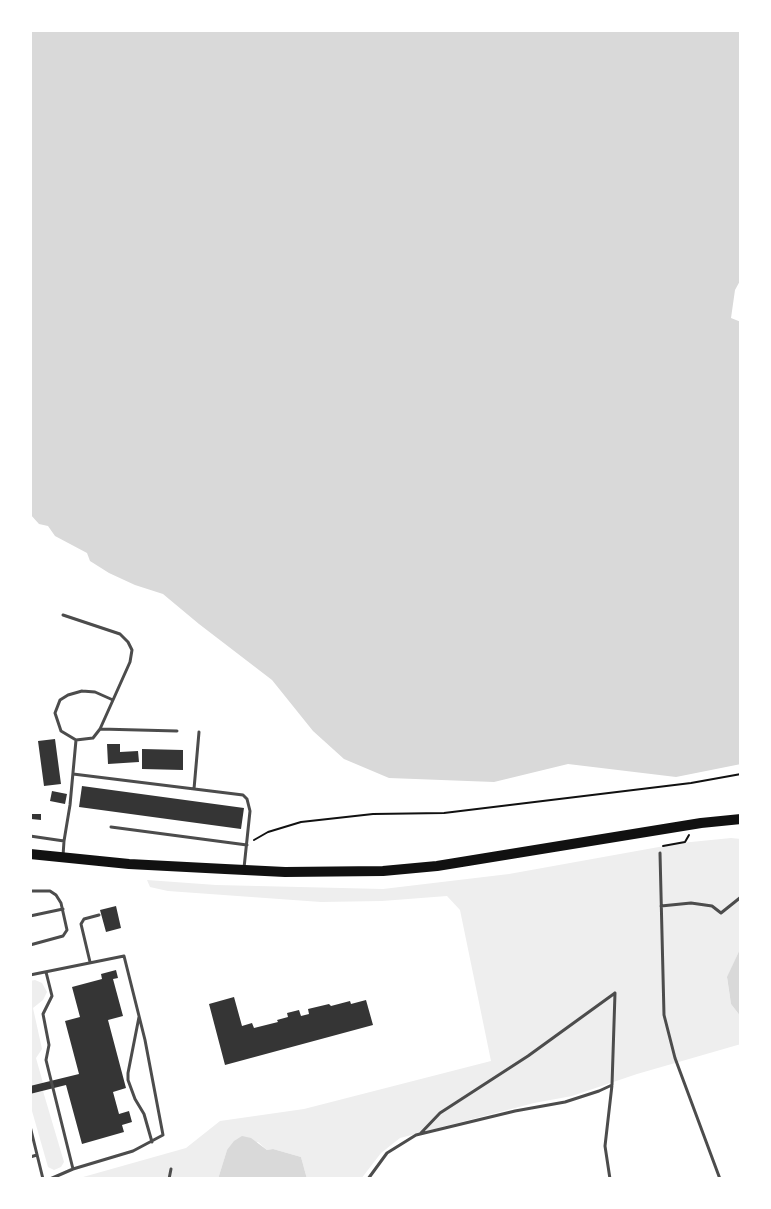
<!DOCTYPE html>
<html>
<head>
<meta charset="utf-8">
<style>
  body { margin:0 }
  #map { position:relative; width:771px; height:1209px; overflow:hidden; background:#fff; font-family:Manrope,sans-serif }
  canvas { display:block }
  .frame { position:absolute; inset:0; border:32px solid #fff; pointer-events:none }
</style>
</head>
<body>
<div id="map">
<canvas width="771" height="1209"></canvas>
<div class="frame"></div>
</div>
<script>
const g = document.querySelector('canvas').getContext('2d');
g.lineJoin = 'round';
function paint(path, color) {
  g.fillStyle = color;
  g.fill(path, 'evenodd');
}
function poly(rows) {
  const path = new Path2D();
  for (const r of rows) {
    path.moveTo(r[0], r[1]);
    for (let i = 2; i < r.length; i += 2) path.lineTo(r[i], r[i + 1]);
  }
  return path;
}
function stroke(path, color, width, dash) {
  g.strokeStyle = color;
  g.lineWidth = width;
  g.lineCap = dash ? 'butt' : 'round';
  g.setLineDash(dash || []);
  g.stroke(path);
}
paint(poly([
  [731,838,741,839,741,947,727,978,731,1004,741,1017,741,1044,637,1074,572,1096,534,1103,400,1138,381,1153,361,1179,307,1179,301,1157,273,1149,267,1150,258,1142,227,1150,218,1179,76,1179,186,1148,220,1121,304,1109,491,1061,460,910,447,896,382,901,321,902,168,891,150,887,147,880,216,885,383,889,509,874,681,843],
  [35,980,42,983,47,992,43,1000,33,1008,42,1049,36,1058,43,1083,30,1086,30,981],
  [43,1091,64,1162,61,1167,54,1170,48,1167,30,1104,30,1094]
]), '#eee');
paint(poly([
  [30,30,741,30,741,279,735,290,731,318,741,322,741,764,676,777,568,764,494,782,389,778,344,759,313,731,272,680,199,624,163,594,135,585,109,573,90,561,87,553,55,536,48,526,39,524,30,514],
  [741,947,741,1017,731,1004,727,977],
  [242,1136,251,1138,267,1150,273,1149,301,1157,307,1179,218,1179,227,1150,234,1141]
]), '#d9d9d9');
paint(poly([
  [55,739,61,784,44,786,38,741],
  [107,744,120,744,120,752,138,751,139,762,108,764],
  [142,749,183,750,183,770,142,769],
  [82,786,244,808,241,829,79,807],
  [52,791,67,794,65,804,50,801],
  [31,814,41,814,41,820,31,819],
  [116,906,121,928,106,932,100,910],
  [116,970,118,978,113,979,123,1016,108,1020,126,1088,113,1092,119,1114,129,1111,132,1122,122,1125,124,1132,82,1144,66,1085,30,1094,30,1086,79,1074,65,1021,80,1017,72,987,102,979,101,974],
  [234,997,242,1026,252,1023,254,1028,278,1022,277,1020,288,1017,287,1013,299,1010,301,1016,309,1014,308,1009,329,1004,331,1006,350,1001,351,1004,366,1000,373,1025,225,1065,209,1004]
]), '#353535');
stroke(poly([
  [254,840,268,832,301,822,373,814,444,813,691,783,741,774],
  [663,846,685,842,689,835]
]), '#111', 2);
stroke(poly([
  [63,615,120,634,128,642,132,650,130,662,113,700],
  [82,691,95,692,113,700,100,729,93,738,76,740,61,731,55,713,60,700,68,695,82,691],
  [100,729,177,731],
  [73,774,243,795,247,799,250,811,244,868],
  [194,789,199,732],
  [111,827,247,845],
  [30,836,64,841,63,856],
  [64,841,70,805,76,740],
  [660,853,664,1015,675,1058,720,1179],
  [30,891,50,891,56,895,61,903,67,930,63,936,30,945],
  [661,906,691,903,712,906,721,913,741,897],
  [30,916,63,909],
  [90,962,81,924,84,919,99,915],
  [46,972,52,996,43,1014,49,1045,46,1060,73,1169],
  [30,975,124,956,145,1040,163,1135,133,1151,73,1169,50,1179],
  [139,1017,128,1073,128,1080,135,1099,144,1114,152,1142],
  [30,1126,43,1179],
  [420,1134,440,1113,528,1056,615,993],
  [30,1157,37,1155],
  [169,1179,171,1169],
  [368,1179,387,1153,416,1135,515,1111,565,1102,599,1091,612,1085],
  [610,1179,605,1146,612,1085,615,993]
]), '#4c4c4c', 3);
stroke(poly([
  [30,854,129,864,225,869,285,872,383,871,437,866,701,823,741,819]
]), '#111', 10);
</script>
</body>
</html>
